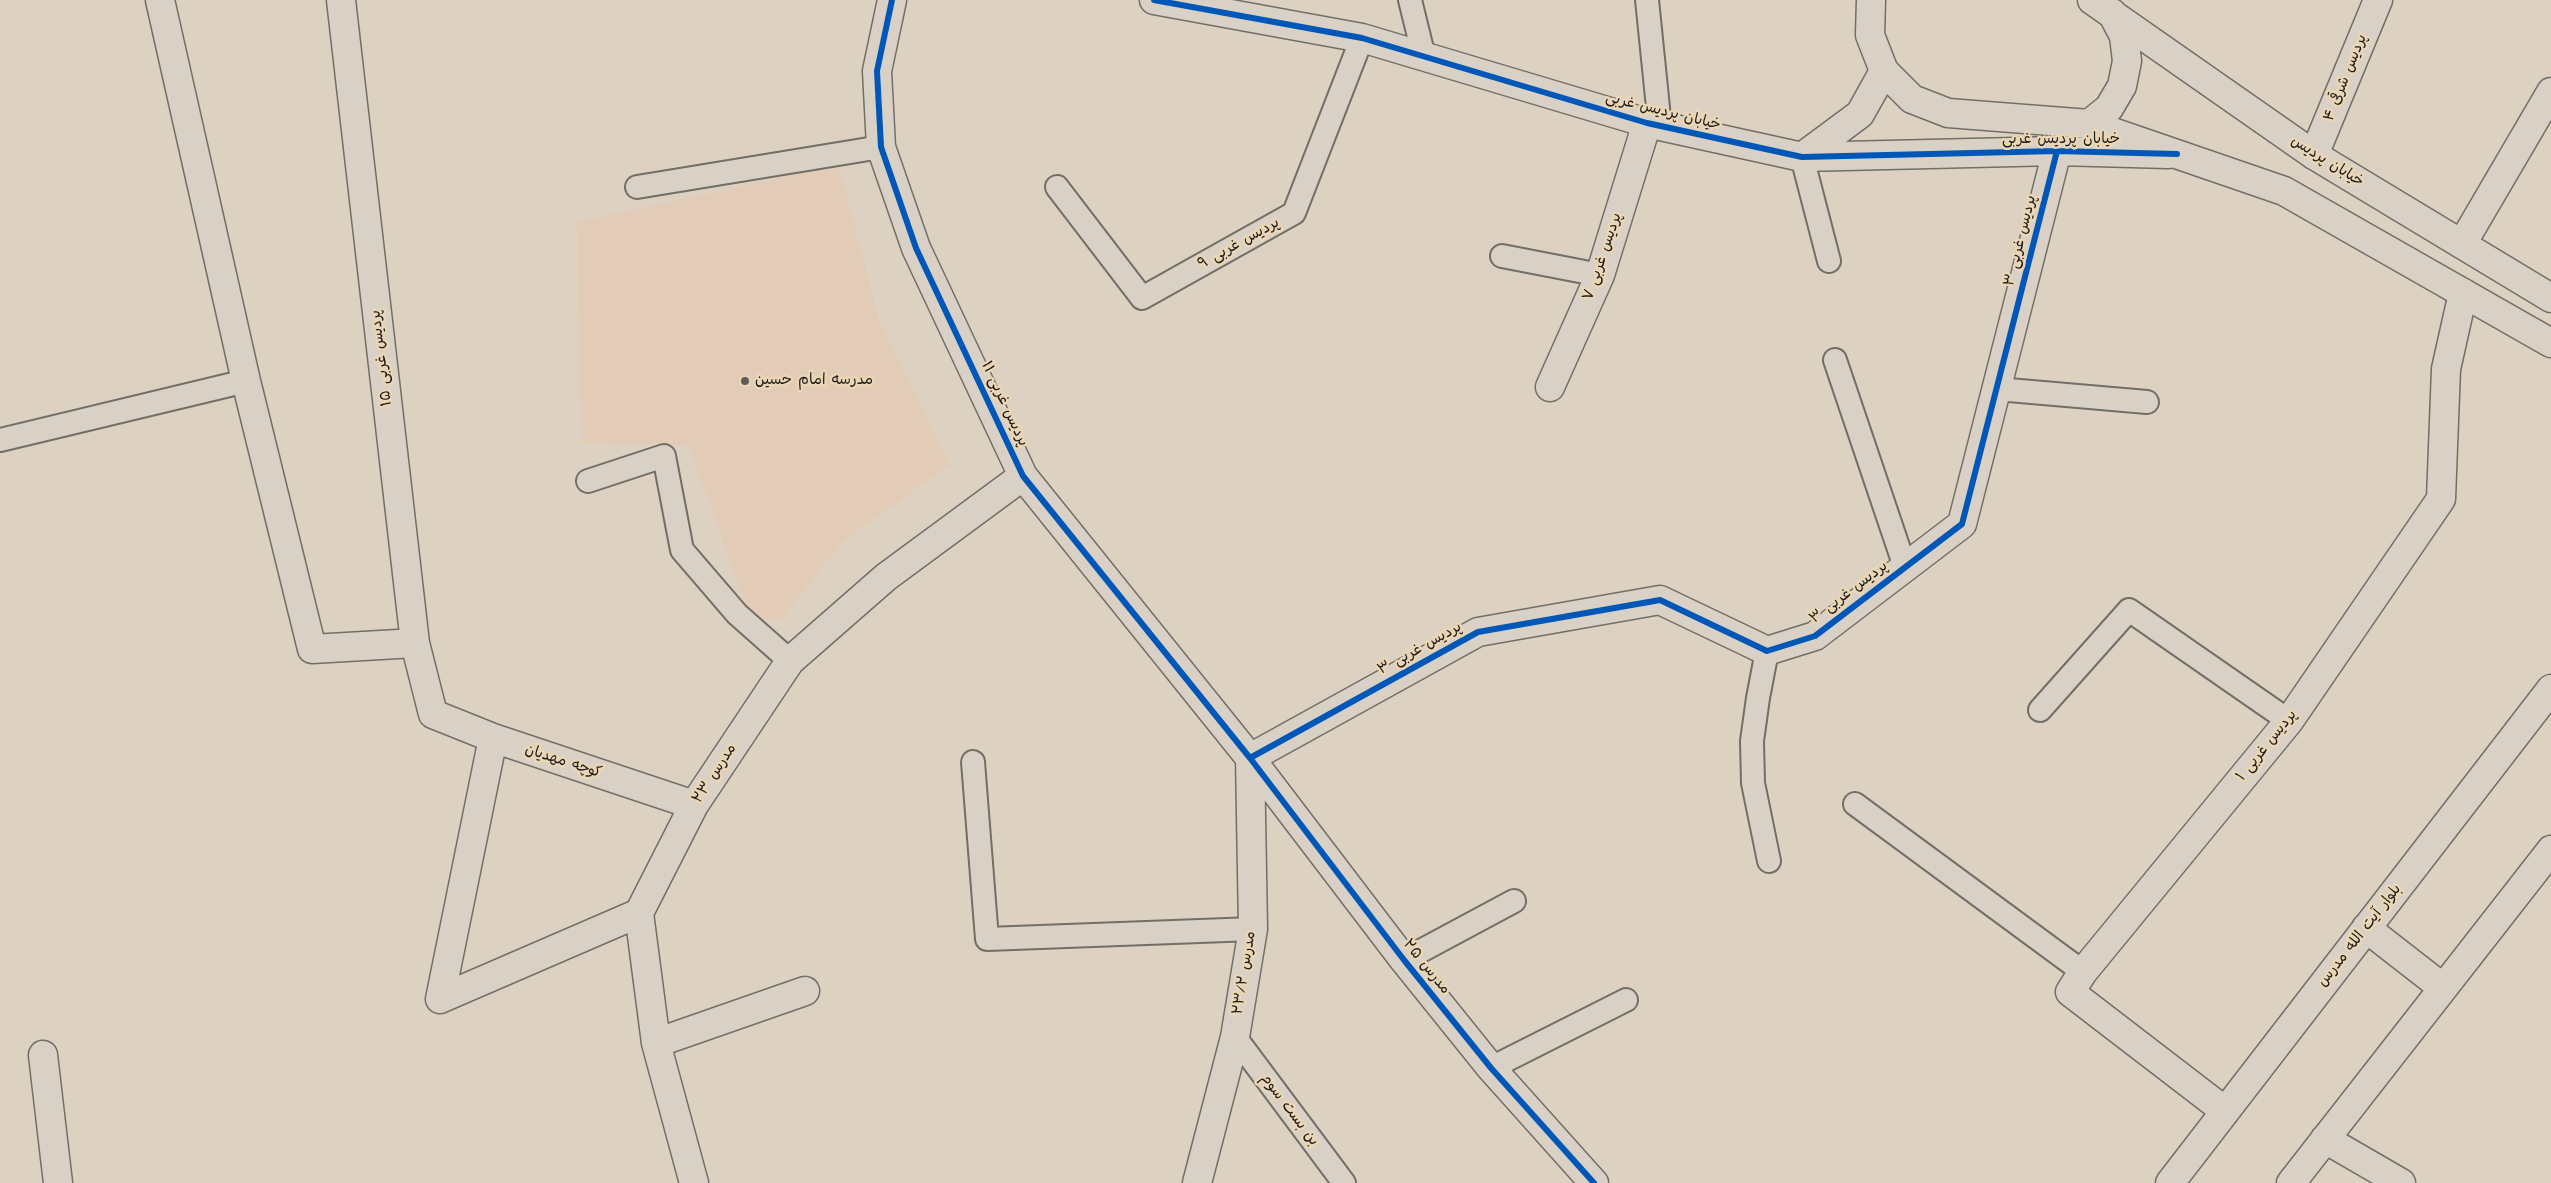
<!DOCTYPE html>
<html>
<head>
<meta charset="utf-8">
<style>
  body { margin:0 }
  canvas { display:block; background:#ddd2c1 }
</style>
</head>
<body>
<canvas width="2551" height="1183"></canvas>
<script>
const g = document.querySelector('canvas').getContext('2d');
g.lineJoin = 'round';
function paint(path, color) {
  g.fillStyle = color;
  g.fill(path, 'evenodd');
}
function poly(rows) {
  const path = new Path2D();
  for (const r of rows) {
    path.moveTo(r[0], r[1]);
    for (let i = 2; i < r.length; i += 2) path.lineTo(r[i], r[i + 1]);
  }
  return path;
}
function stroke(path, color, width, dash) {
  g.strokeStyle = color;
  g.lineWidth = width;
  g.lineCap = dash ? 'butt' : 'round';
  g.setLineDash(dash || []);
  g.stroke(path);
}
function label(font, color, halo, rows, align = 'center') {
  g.font = font + ' "Architects Daughter","Playpen Sans Arabic",sans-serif';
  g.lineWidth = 5;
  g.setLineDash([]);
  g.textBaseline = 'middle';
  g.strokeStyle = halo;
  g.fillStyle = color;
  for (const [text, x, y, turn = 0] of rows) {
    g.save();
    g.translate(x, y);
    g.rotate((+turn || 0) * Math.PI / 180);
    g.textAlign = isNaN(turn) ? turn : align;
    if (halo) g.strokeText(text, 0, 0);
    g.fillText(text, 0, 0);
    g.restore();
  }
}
paint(poly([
  [839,165,879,320,950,465,842,542,782,619,750,619,689,446,581,443,577,222]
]), '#e3ccb7');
const lane = poly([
  [1410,0,1424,57],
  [1647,0,1660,127],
  [1802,157,1829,261],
  [637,187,881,147],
  [1057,187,1142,298,1294,213,1362,38],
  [1502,256,1600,275],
  [1835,360,1905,567],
  [1997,389,2147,402],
  [0,440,246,381],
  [588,481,664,456,682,550,737,614,790,661],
  [1767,651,1758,698,1752,741,1753,783,1769,861],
  [2040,710,2129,610,2289,721],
  [973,762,987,939,1253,929],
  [1855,804,2083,972],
  [1404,960,1514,901],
  [1235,1037,1344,1183],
  [1491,1068,1626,1000]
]);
const street = poly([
  [160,0,246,381,312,649,415,643],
  [341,0,415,643,433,714,493,738,694,805],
  [892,0,877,71,881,147,916,248,1023,476,1250,758,1404,960,1491,1068,1594,1183],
  [1154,0,1362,38,1647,123,1802,157,2057,151,2168,154],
  [2314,155,2378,0],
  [1802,157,1860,114,1884,71],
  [2462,244,2551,92],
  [1550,387,1600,275,1647,123],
  [1250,758,1478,632,1660,600,1767,651,1815,636,1962,524,2057,151],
  [440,999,493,738],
  [440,999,639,913],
  [656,1043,805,991],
  [43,1055,58,1183],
  [2225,1111,2070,992,2083,972,2289,721,2441,499,2446,369,2463,293],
  [2325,1139,2401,1183],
  [694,1183,656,1043,639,913,694,805,790,661,886,577,1023,476],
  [1197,1183,1235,1037,1253,929,1250,758]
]);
const secondary = poly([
  [1871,0,1870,35,1884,71,1912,99,1948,113,2089,124,2109,108,2122,86,2127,61,2124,36,2112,13],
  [2092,0,2314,155,2551,298],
  [2089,124,2284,191,2551,343],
  [2366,928,2443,988],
  [2170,1183,2551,689],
  [2291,1183,2551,850]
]);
stroke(lane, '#736e66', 26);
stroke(street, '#736e66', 31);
stroke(secondary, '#736e66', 31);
stroke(lane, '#d9d1c5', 22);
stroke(street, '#d9d1c5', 28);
stroke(secondary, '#d9d1c5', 28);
stroke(poly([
  [892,0,877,71,881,147,916,248,1023,476,1250,758,1404,960,1491,1068,1594,1183],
  [1154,0,1362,38,1647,123,1802,157,2057,151,2177,154],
  [1250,758,1478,632,1660,600,1767,651,1815,636,1962,524,2057,151]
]), '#0057b8', 6);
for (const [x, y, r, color] of [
  [745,381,5,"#605c56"]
]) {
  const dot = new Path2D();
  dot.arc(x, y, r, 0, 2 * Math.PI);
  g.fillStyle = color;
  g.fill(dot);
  stroke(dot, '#ead5b4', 2);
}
label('15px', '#1c1c1c', '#ead5b4', [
  ["پردیس شرقی ۴",2346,78,-68],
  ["خیابان پردیس غربی",1663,112,14],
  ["خیابان پردیس غربی",2061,140],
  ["خیابان پردیس",2327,162,32],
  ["پردیس غربی ۳",2021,241,-76],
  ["پردیس غربی ۹",1239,244,-29],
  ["پردیس غربی ۷",1603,257,-71],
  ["پردیس غربی ۱۵",382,358,-97],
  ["پردیس غربی ۱۱",1004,404,65],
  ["پردیس غربی ۳",1849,593,-37],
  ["پردیس غربی ۳",1420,649,-29],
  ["پردیس غربی ۱",2267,746,-51],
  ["کوچه مهدیان",563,762,18],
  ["مدرس ۲۳",715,774,-57],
  ["بلوار آیت الله مدرس",2360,936,-52],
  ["مدرس ۲۵",1426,967,51],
  ["مدرس ۲۳/۲",1245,973,-81],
  ["بن بست سوم",1289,1110,53]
]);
label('15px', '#1c1c1c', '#ead5b4', [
  ["مدرسه امام حسین",755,381]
], 'left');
</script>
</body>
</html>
